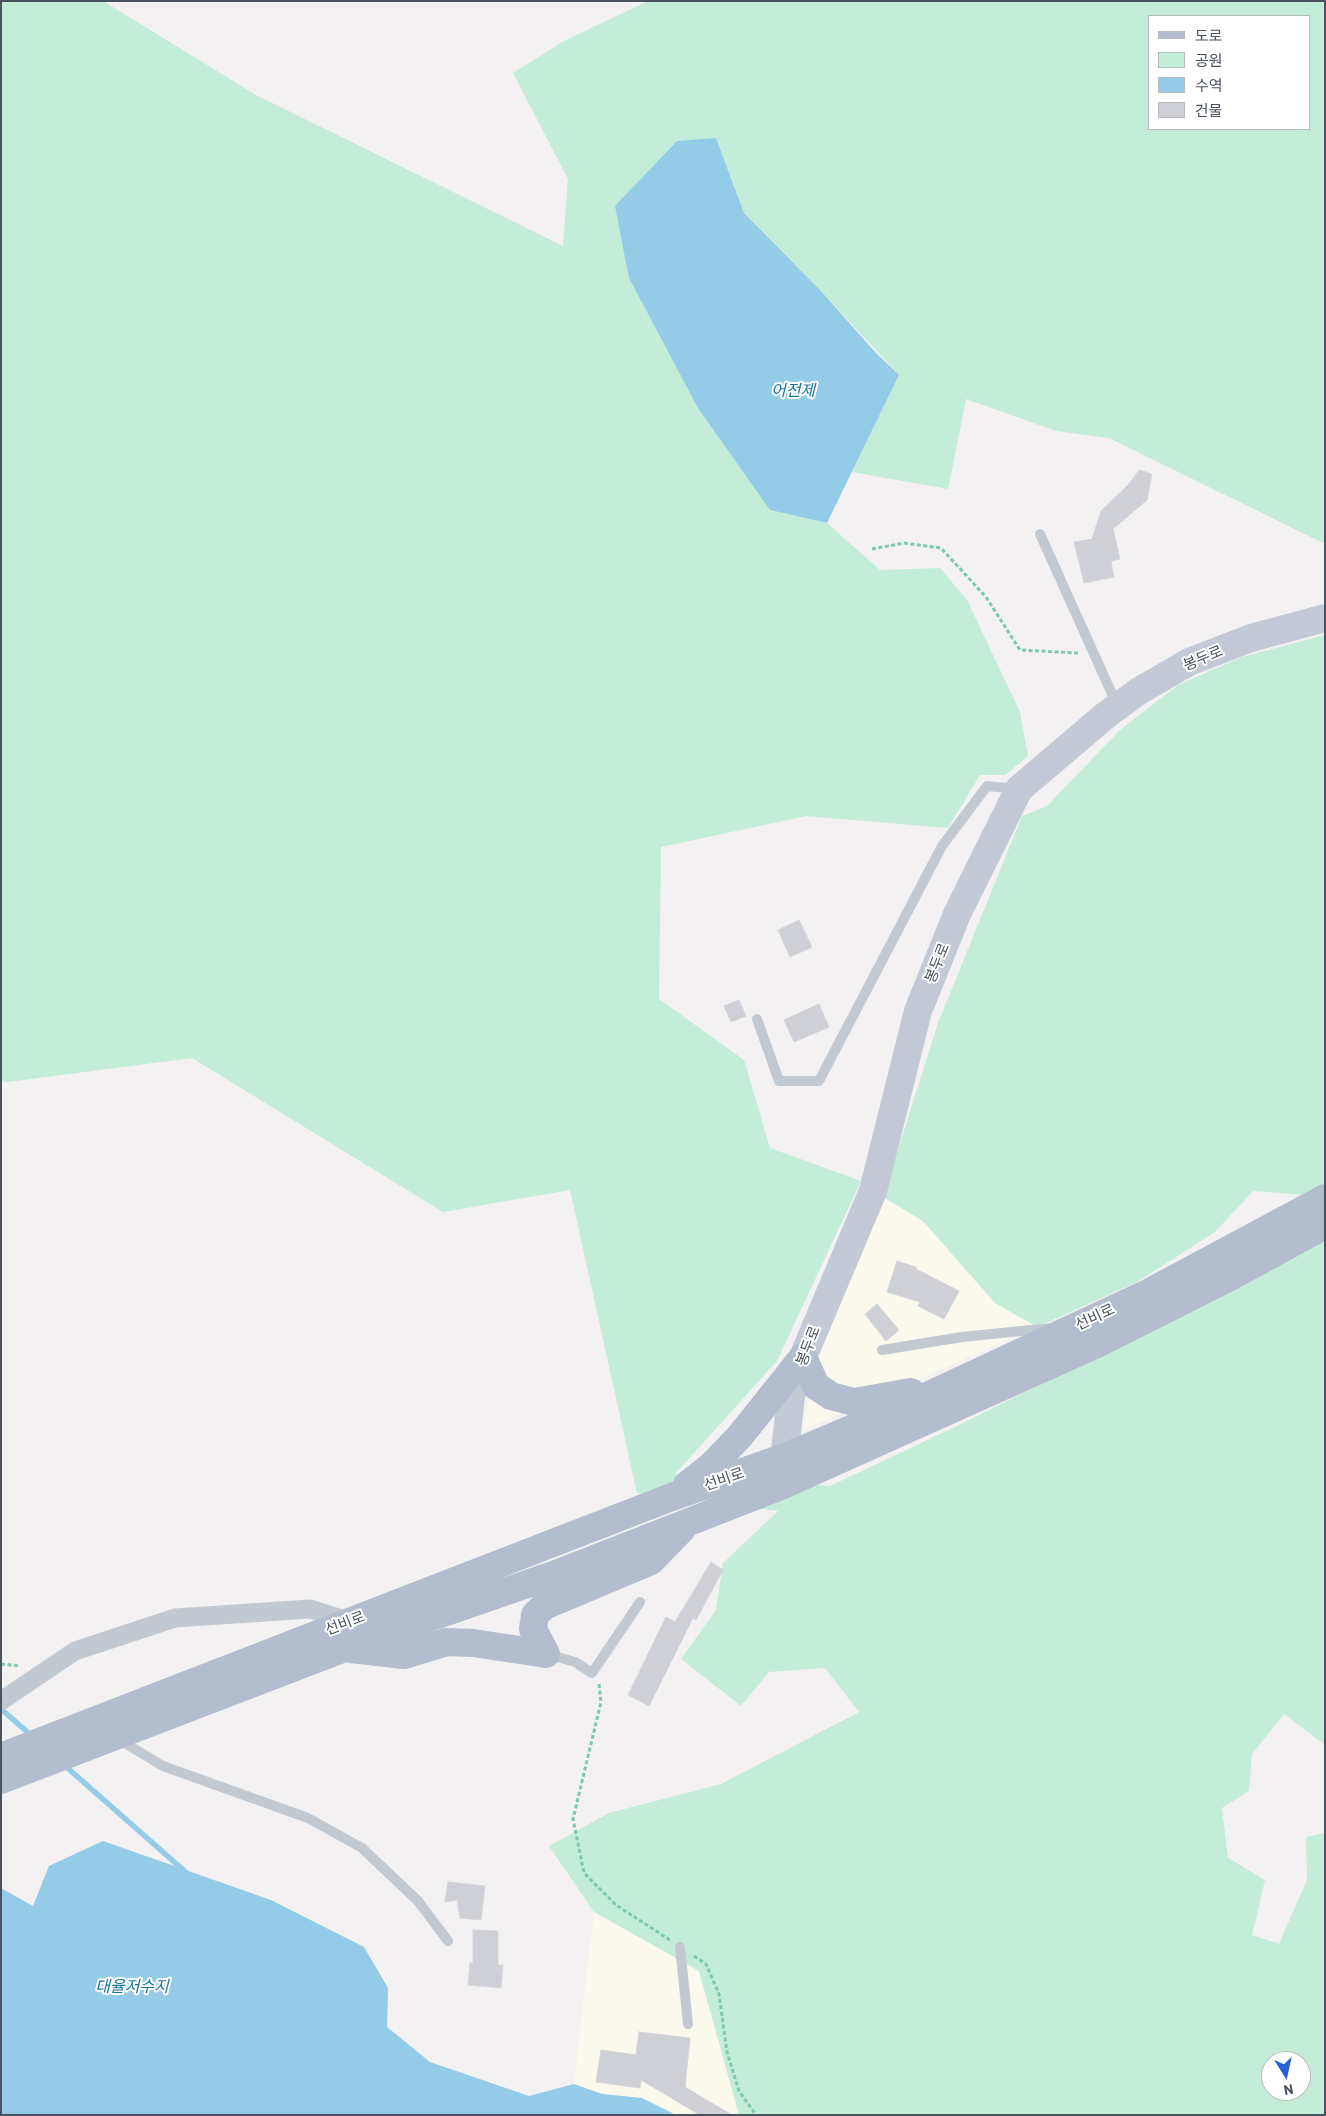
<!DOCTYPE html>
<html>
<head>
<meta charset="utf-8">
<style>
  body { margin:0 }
  #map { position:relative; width:1326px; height:2116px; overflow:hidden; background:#f3f1f1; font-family:Barlow,"Noto Sans KR",sans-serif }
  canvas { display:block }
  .frame { position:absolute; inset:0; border:2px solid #4a525d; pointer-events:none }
  .legend { position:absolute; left:1148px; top:15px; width:162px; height:115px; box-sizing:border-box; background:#fff; border:1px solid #b7babe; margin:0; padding:6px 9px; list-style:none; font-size:15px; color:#4a525d }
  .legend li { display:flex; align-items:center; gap:10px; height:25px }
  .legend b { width:25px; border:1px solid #b7babe }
  .north { position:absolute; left:1261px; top:2051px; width:50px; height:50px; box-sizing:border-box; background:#fff; border:1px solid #b7babe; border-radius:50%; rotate:170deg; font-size:14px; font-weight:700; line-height:20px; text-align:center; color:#4a525d }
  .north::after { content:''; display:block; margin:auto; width:18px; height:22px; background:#275fd7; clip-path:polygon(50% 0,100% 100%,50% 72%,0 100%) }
</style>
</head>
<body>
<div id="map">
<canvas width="1326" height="2116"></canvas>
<div class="frame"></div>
<ul class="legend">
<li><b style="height:6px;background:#b3bdcd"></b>도로</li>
<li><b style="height:14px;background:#c3edd8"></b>공원</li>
<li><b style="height:14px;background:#94cbe6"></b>수역</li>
<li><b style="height:14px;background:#ced0d5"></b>건물</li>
</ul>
<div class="north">N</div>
</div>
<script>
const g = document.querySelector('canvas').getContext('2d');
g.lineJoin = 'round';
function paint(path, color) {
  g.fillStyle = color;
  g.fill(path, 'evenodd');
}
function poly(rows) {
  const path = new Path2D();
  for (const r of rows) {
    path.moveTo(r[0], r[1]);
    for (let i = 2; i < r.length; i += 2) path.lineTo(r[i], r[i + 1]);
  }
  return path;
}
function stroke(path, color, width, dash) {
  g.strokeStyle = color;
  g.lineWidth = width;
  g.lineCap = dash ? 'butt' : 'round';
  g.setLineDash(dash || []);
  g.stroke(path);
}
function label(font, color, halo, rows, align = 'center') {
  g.font = font + ' Barlow,"Noto Sans KR",sans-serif';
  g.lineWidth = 4;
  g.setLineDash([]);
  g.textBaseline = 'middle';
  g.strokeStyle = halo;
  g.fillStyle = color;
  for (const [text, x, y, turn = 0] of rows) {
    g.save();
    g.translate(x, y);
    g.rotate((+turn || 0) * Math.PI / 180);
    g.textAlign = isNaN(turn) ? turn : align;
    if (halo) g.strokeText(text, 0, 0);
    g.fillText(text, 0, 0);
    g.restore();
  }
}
paint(poly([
  [883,1197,923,1221,995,1303,1037,1327,803,1430,820,1341],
  [594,1912,699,1971,739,2115,676,2115,642,2098,602,2094,574,2084]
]), '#fbf9ed');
paint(poly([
  [1,1,103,1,256,95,563,246,568,179,513,73,564,41,648,1,1325,1,1325,544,1109,438,1056,431,966,399,948,489,852,472,899,375,821,291,744,213,716,138,770,510,827,523,880,570,940,568,967,600,1020,712,1028,756,1005,775,980,775,948,828,806,816,661,847,659,999,744,1060,770,1148,861,1181,777,1361,675,1474,830,1486,957,1426,1195,1307,1325,1236,1325,1745,1284,1714,1252,1754,1249,1791,1222,1808,1228,1858,1265,1880,1252,1935,1279,1944,1307,1880,1306,1837,1325,1833,1325,2115,739,2115,699,1971,594,1912,549,1846,609,1813,721,1784,859,1712,825,1668,769,1672,741,1706,681,1659,716,1610,723,1563,778,1511,637,1493,570,1190,443,1212,192,1058,8,1082,1,1081],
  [1150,16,1310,16,1310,129,1150,129],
  [1271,2061,1301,2061,1301,2091,1271,2091],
  [1325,635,1325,1185,1308,1195,1253,1191,1215,1232,1137,1282,1037,1327,995,1303,923,1221,883,1197,938,1023,1022,816,1047,806,1120,730,1178,685,1242,657]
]), '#c3edd8');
paint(poly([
  [716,138,744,213,821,291,876,353,899,375,827,523,770,510,698,408,629,278,615,206,677,141],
  [103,1841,271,1900,364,1947,388,1988,387,2027,430,2062,529,2096,574,2084,602,2094,642,2098,676,2115,1,2115,1,1888,33,1906,49,1866]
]), '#94cbe6');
stroke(poly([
  [1,1709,32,1736],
  [63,1764,189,1875]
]), '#94cbe6', 5.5);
const building = poly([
  [1139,470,1152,474,1147,500,1113,529,1120,559,1111,561,1114,577,1084,583,1074,542,1092,539,1101,511,1129,484,1139,470],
  [799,920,812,947,790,957,778,930,799,920],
  [739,1000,746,1016,731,1022,724,1006,739,1000],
  [819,1004,829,1027,794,1042,784,1020,819,1004],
  [897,1261,916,1267,916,1269,959,1291,944,1319,918,1306,920,1302,887,1292,897,1261],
  [877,1304,899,1330,886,1341,865,1314,877,1304],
  [711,1562,723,1570,696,1620,693,1618,649,1706,628,1695,666,1617,675,1622,711,1562],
  [448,1882,485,1886,481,1920,460,1918,457,1900,445,1902,448,1882],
  [473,1930,498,1931,498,1965,503,1965,501,1988,468,1985,470,1963,473,1963,473,1930],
  [639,2032,690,2038,685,2087,732,2115,700,2115,641,2080,640,2088,596,2082,601,2050,636,2055,639,2032]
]);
paint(building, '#ced0d5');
stroke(building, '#d5d6dc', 1);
stroke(poly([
  [872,549,904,543,941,548,986,597,1020,650,1078,653],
  [1,1664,20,1666],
  [599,1684,601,1702,573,1819,584,1873,616,1905,670,1940],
  [694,1956,706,1964,719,1994,727,2052,739,2091,756,2115]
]), '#7ec8ac', 3, [4, 2.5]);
stroke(poly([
  [1040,534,1117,705],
  [757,1019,779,1081,819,1081,942,846,987,786,1018,789],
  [882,1350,962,1337,1051,1328],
  [547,1654,575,1662,592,1673,640,1602],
  [118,1739,163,1766,308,1818,362,1848,418,1901,448,1941],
  [680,1947,688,2024]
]), '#c3c9d1', 10);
stroke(poly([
  [1,1701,75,1651,175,1618,310,1609,348,1621]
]), '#c3c9d1', 19);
stroke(poly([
  [782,1478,791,1396,803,1357,873,1191,918,1011,957,914,1019,789,1106,715,1139,691,1189,662,1251,638,1325,618]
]), '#c3cad6', 28);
stroke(poly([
  [687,1485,711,1466,740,1436,803,1357,816,1386,831,1396,854,1402,911,1392],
  [351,1649,404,1655,447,1642,473,1643,546,1654,533,1629,535,1615,544,1606,651,1561,682,1529],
  [1,1757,669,1498,785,1457,906,1406,1146,1294,1325,1198],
  [1,1780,371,1638,556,1574,781,1486,1099,1343,1230,1277,1325,1225]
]), '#b3bdcd', 28);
label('15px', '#4a525d', '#fff', [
  ["봉두로",1203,658,-23],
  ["봉두로",937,963,-68],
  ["선비로",1095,1317,-25],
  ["봉두로",808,1346,-69],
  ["선비로",724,1479,-19],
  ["선비로",345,1623,-21]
]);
label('italic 16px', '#1775a3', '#fff', [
  ["어전제",793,391],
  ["대율저수지",132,1987]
]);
</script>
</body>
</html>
